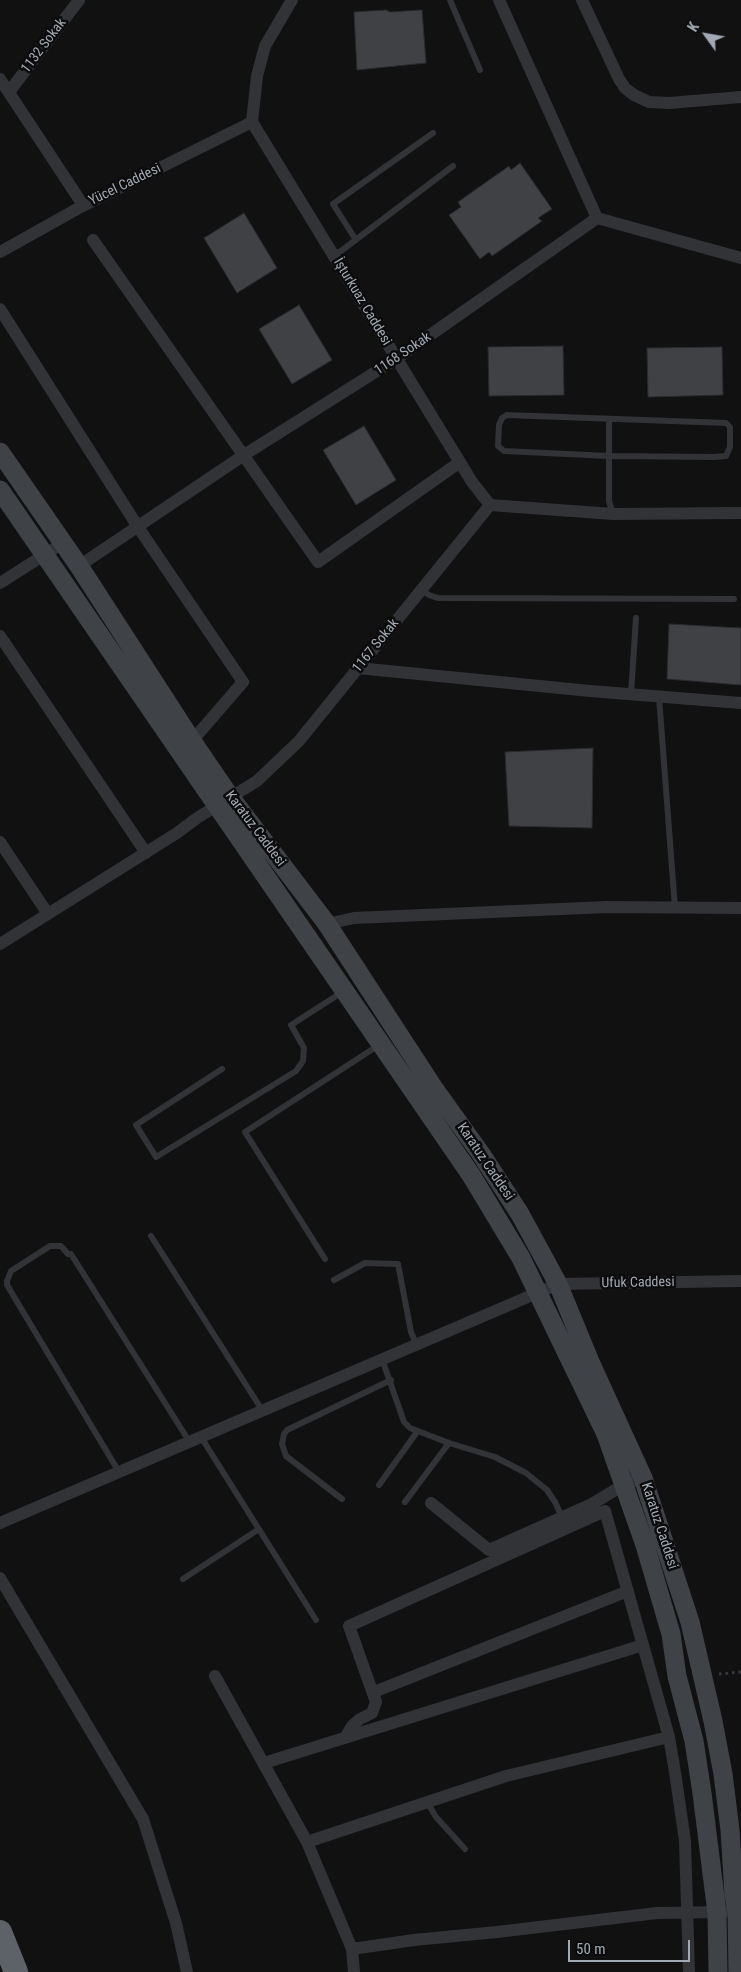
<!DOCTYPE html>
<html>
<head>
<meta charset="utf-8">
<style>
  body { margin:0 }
  #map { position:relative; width:741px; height:1972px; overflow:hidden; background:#111112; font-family:"Roboto Condensed",sans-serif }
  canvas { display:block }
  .north { position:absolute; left:681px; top:10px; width:50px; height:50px; -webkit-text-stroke:4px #0c0c0d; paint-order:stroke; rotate:302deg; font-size:14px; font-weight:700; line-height:20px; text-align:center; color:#a1a9b4 }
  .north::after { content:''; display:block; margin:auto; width:18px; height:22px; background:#a1a9b4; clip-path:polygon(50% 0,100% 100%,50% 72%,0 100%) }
  .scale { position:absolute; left:568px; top:1940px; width:122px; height:22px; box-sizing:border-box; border:2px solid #a1a9b4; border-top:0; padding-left:6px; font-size:15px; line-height:18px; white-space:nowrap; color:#a1a9b4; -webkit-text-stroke:4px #0c0c0d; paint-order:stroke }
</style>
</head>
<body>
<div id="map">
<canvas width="741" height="1972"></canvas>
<div class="north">K</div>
<div class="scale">50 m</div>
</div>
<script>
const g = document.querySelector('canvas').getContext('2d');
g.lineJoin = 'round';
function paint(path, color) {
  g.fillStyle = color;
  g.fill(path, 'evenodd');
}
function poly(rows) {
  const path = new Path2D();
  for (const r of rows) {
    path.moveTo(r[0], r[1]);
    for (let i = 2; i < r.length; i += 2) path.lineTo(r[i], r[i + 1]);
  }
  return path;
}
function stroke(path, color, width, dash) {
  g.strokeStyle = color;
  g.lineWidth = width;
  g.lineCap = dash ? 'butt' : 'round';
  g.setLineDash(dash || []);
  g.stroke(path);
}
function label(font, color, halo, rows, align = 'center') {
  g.font = font + ' "Roboto Condensed",sans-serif';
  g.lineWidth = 5;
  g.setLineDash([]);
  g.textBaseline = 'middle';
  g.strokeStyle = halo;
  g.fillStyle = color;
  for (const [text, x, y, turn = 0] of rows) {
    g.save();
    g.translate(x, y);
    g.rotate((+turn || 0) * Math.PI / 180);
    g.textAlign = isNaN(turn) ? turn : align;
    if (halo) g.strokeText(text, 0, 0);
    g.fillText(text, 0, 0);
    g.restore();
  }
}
const building = poly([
  [386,10,390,12,422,10,426,63,357,70,354,12,386,10],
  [520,163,552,209,538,218,542,221,492,256,489,252,480,259,449,215,461,207,458,202,509,166,511,170,520,163],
  [244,213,277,268,237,293,204,238,244,213],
  [299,305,332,360,292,384,259,329,299,305],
  [563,346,564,395,489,396,488,347,563,346],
  [722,347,723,395,648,397,647,348,722,347],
  [364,426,396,480,356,505,323,450,364,426],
  [669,624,741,628,741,685,667,679,669,624],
  [593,748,592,828,509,826,505,752,593,748]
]);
paint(building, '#3f4145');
stroke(building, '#2a2b2e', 1);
stroke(poly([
  [719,1674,741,1672]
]), '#373a3e', 3, [2.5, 4]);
stroke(poly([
  [450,0,480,70],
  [356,240,333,204,433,133],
  [333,254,341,251,453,166],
  [507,415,726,423,730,427,730,447,726,456,715,457,609,456,504,451,498,446,499,425,502,418,507,415],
  [609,419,609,501,613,514],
  [422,590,429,595,438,598,734,599],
  [631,694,636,618],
  [659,697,675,908],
  [222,1069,136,1125,156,1157,296,1071,303,1061,304,1048,291,1025,344,991],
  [151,1236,262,1410],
  [68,1254,61,1246,50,1246,11,1271,7,1281,7,1285,119,1472],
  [71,1254,189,1441],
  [325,1259,245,1132,379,1045],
  [334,1280,365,1263,398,1264,411,1332,416,1344],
  [382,1359,404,1422,410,1428,449,1443,495,1457,526,1473,547,1490,555,1502,562,1517],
  [201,1437,316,1620],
  [379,1485,417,1432],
  [342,1499,286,1456,282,1444,284,1434,287,1430,391,1380],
  [405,1502,449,1443],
  [183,1579,259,1529],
  [427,1802,436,1817,465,1849]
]), '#313337', 6);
stroke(poly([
  [499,0,597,218],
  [582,0,619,79,625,88,634,95,649,102,669,103,741,97],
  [0,79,83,205],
  [9,92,79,0],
  [252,122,472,482,490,505],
  [252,122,257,76,265,46,292,0],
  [93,240,318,562,460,462],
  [0,252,77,209,252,122],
  [0,309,138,527,243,682,192,741],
  [490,505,613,514,741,513],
  [79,566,244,455,396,359,597,218,741,258],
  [0,583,63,543],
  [0,636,146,853],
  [358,668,590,691,741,703],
  [0,842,48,914],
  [327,924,354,918,607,907,741,908],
  [0,944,177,833,197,818,257,781,299,741,490,505],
  [431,1503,489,1550,592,1504,625,1484,643,1478],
  [0,1523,558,1284,741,1281],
  [0,1578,143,1819,176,1923,187,1972],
  [215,1676,307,1842,352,1949,354,1972],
  [374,1692,628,1591],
  [345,1738,352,1726,360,1719,372,1713,376,1702,349,1626,605,1511,669,1737,675,1772,685,1841,689,1972],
  [264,1763,643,1645],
  [307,1842,506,1776,669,1737],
  [352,1949,414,1940,497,1932,657,1913,724,1912]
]), '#313337', 12);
stroke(poly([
  [0,452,79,566,192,741,231,798,327,924,433,1087,481,1154,520,1214,558,1284,591,1364,643,1478,690,1622,713,1721,723,1774,730,1830,734,1895,737,1912,738,1972],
  [0,490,471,1175,521,1258,606,1434,645,1545,671,1634,677,1676,694,1741,702,1793,717,1913,718,1972]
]), '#3f4247', 19);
stroke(poly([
  [0,1932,16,1972]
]), '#5d6269', 24);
label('14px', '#a1a9b4', '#0c0c0d', [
  ["1132 Sokak",44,46,-53],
  ["Yücel Caddesi",125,185,-26],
  ["İşturkuaz Caddesi",362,302,59],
  ["1168 Sokak",403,354,-34],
  ["1167 Sokak",376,646,-51],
  ["Karatuz Caddesi",255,829,53],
  ["Karatuz Caddesi",485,1162,56],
  ["Ufuk Caddesi",638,1283,-1],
  ["Karatuz Caddesi",659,1526,72]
]);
</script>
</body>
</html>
